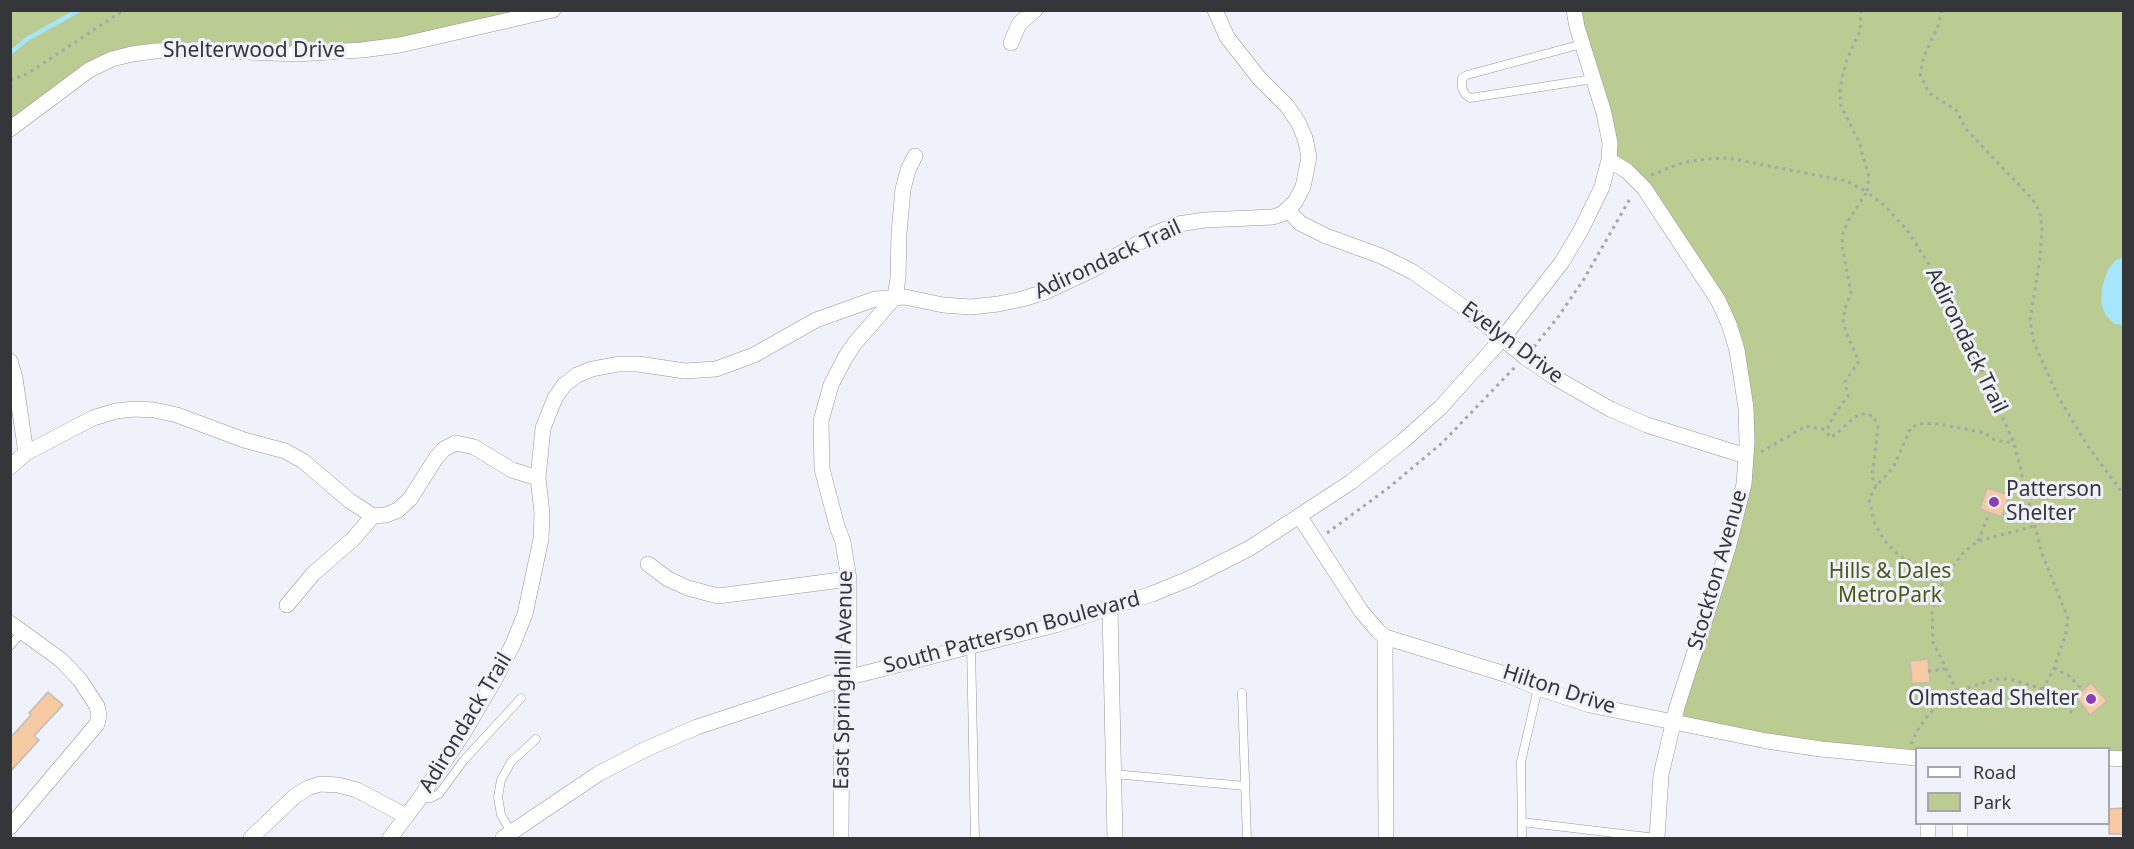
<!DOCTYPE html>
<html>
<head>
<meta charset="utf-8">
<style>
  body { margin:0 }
  #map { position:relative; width:2134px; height:849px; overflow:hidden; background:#eff2fa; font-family:"Noto Sans",sans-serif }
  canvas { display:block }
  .frame { position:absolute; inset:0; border:12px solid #353639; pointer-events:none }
  .legend { position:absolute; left:1915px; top:747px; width:195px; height:78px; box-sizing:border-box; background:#eff2fa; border:2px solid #a5a7ad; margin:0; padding:8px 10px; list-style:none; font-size:18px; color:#353639 }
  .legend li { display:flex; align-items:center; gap:12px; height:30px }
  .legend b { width:30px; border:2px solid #a5a7ad }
</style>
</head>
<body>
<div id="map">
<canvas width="2134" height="849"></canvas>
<div class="frame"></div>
<ul class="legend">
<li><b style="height:8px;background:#fff"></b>Road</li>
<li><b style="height:16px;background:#bbcc92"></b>Park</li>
</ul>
</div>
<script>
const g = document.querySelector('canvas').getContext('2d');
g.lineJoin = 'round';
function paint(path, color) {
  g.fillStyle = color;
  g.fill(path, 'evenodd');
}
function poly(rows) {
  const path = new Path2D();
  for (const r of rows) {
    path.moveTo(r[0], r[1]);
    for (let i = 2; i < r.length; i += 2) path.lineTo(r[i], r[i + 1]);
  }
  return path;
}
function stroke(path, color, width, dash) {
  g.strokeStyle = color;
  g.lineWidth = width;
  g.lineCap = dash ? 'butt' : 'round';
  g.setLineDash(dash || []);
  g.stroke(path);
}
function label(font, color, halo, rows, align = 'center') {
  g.font = font + ' "Noto Sans",sans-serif';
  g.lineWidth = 6;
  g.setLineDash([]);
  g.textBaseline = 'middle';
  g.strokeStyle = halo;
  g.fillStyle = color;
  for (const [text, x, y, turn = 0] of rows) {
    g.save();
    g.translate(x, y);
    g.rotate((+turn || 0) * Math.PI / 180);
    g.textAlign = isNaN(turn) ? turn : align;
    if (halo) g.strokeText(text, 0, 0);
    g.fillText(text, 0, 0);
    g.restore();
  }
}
paint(poly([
  [10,11,553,11,400,45,112,59,11,129],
  [1574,11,2123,11,2123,759,2109,758,2108,748,1916,748,1916,758,1674,721,1746,456,1729,324,1644,188,1609,160]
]), '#bbcc92');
paint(poly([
  [2123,257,2123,325,2114,324,2105,314,2101,303,2102,287,2108,269,2116,260]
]), '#a5e6fd');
stroke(poly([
  [10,53,27,39,79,10]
]), '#a5e6fd', 4.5);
const building = poly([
  [1987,488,2009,495,2001,517,1980,509,1987,488],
  [1928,659,1930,682,1912,684,1910,661,1928,659],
  [2091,683,2107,701,2090,715,2076,697,2091,683],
  [48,692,63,705,34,736,39,740,10,772,10,738,31,715,29,713,48,692],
  [2124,808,2124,834,2109,834,2109,809,2124,808]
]);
paint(building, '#f6caa2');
stroke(building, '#c2bbb5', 1.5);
const lane = poly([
  [1582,44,1467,75,1462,78,1462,88,1465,94,1470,98,1593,79],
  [10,646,22,632],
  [971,646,975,838],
  [1242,693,1247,838],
  [1114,774,1245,786],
  [420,798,431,798,439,794,464,760,521,698],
  [1522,822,1656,838],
  [511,832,501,815,498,797,501,780,511,762,536,739],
  [1522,838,1521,762,1538,688]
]);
const street = poly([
  [1011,43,1019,24,1035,10],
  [10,129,89,70,112,59,132,54,155,51,200,50,296,54,362,50,400,45,553,10],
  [1609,160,1627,171,1644,188,1718,300,1729,324,1737,350,1746,408,1747,442,1744,484,1728,548,1677,707,1661,775,1657,838],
  [1288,210,1300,223,1326,236,1381,256,1413,272,1469,311,1525,357,1554,377,1610,409,1647,425,1746,456],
  [10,361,15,378,26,453],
  [10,467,26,453,93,418,116,411,134,409,154,410,177,415,244,440,285,451,303,461,350,501,373,516,386,515,398,510,410,499,436,458,444,449,456,443,474,447,512,470,538,478],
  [1300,517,1361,611,1378,631,1385,637,1508,675,1538,688,1590,705,1767,741,1821,749,1916,758],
  [648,564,668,579,688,588,718,596,849,579],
  [287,605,313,574,353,539,373,516],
  [1110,609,1115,838],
  [10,623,61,660,80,680,97,706,99,715,97,724,10,827],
  [1385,637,1386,838],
  [2108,758,2124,759],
  [1928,824,1928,838],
  [1960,824,1960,838],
  [251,838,295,796,308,788,320,784,338,785,357,790,406,816],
  [390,838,420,798,464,732,494,681,513,644,525,614,541,539,542,513,538,478,543,428,555,398,564,385,577,375,592,369,619,364,638,364,685,371,716,369,754,355,816,320,875,299,905,297,943,305,971,307,998,304,1022,299,1045,292,1092,270,1154,234,1178,224,1205,220,1273,217,1282,214,1295,202,1303,187,1309,157,1305,138,1298,122,1287,106,1259,78,1227,37,1215,10],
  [503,838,598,774,646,749,697,727,842,679,1059,624,1152,594,1191,578,1250,548,1351,482,1402,442,1441,407,1502,339,1562,262,1581,230,1602,187,1609,160,1610,143,1604,113,1577,27,1574,10],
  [841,838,842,679,849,665,849,579,843,542,837,526,822,469,821,421,831,385,845,358,855,343,895,297,898,278,899,233,903,189,908,170,915,156]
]);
stroke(lane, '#94979e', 9);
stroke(street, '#94979e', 16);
stroke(poly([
  [1861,10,1860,31,1847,59,1842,78,1840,91,1841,106,1859,142,1869,177,1867,192,1885,206,1907,230,1930,266,1955,320,1982,371,2014,443,2042,554,2068,618,2066,633,2054,668,2043,689],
  [1942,10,1938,26,1924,56,1920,74,1929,93,1956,110,1966,129,2033,200,2040,212,2042,230,2040,258,2030,320,2034,343,2059,398,2087,445,2124,495],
  [10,80,27,74,124,10],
  [1651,175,1682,163,1706,159,1728,158,1847,181,1867,192,1848,221,1843,233,1842,245,1851,293,1845,308,1843,321,1847,335,1859,361,1845,382,1848,396,1832,418,1827,430,1829,437,1835,435,1855,417,1866,413,1874,417,1878,427,1872,477,1876,486],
  [1534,347,1558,317,1584,279,1631,197],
  [1761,452,1806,426,1827,430],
  [1327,533,1387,489,1442,443,1515,367],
  [1978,541,1988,517],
  [1944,578,1898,555,1884,540,1875,524,1869,499,1876,486,1893,468,1911,427,1924,423,1939,424,1985,433,1995,440,2014,443],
  [2054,668,2069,676,2083,690],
  [1928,671,1945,669],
  [1957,691,1933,642,1932,612,1944,578,1963,553,1978,541,2035,526],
  [1911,744,1917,731,1929,714,1945,700,1957,691,1996,679,2009,679,2043,689,2074,714]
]), '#a5a7ad', 3, [3, 4.5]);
stroke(lane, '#fff', 8);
stroke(street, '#fff', 15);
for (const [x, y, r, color] of [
  [1994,502,6,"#8d3fb0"],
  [2091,699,6,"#8d3fb0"]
]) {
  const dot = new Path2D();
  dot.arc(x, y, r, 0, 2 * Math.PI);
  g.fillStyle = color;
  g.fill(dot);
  stroke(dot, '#eff2fa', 2);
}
label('21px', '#353639', '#eff2fa', [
  ["Shelterwood Drive",254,51],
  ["Adirondack Trail",1108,260,-25],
  ["Adirondack Trail",1966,341,64],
  ["Evelyn Drive",1512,343,37],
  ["Stockton Avenue",1718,570,-74],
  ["South Patterson Boulevard",1012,633,-15],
  ["East Springhill Avenue",844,680,-89],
  ["Hilton Drive",1559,690,18],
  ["Adirondack Trail",466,723,-59]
]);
label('21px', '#353639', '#eff2fa', [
  ["Patterson",2006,490],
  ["Shelter",2006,514],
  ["Olmstead Shelter",2079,699,"right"]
], 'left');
label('21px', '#4b5917', '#eff2fa', [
  ["Hills & Dales",1890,572],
  ["MetroPark",1890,596]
]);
</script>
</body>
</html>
